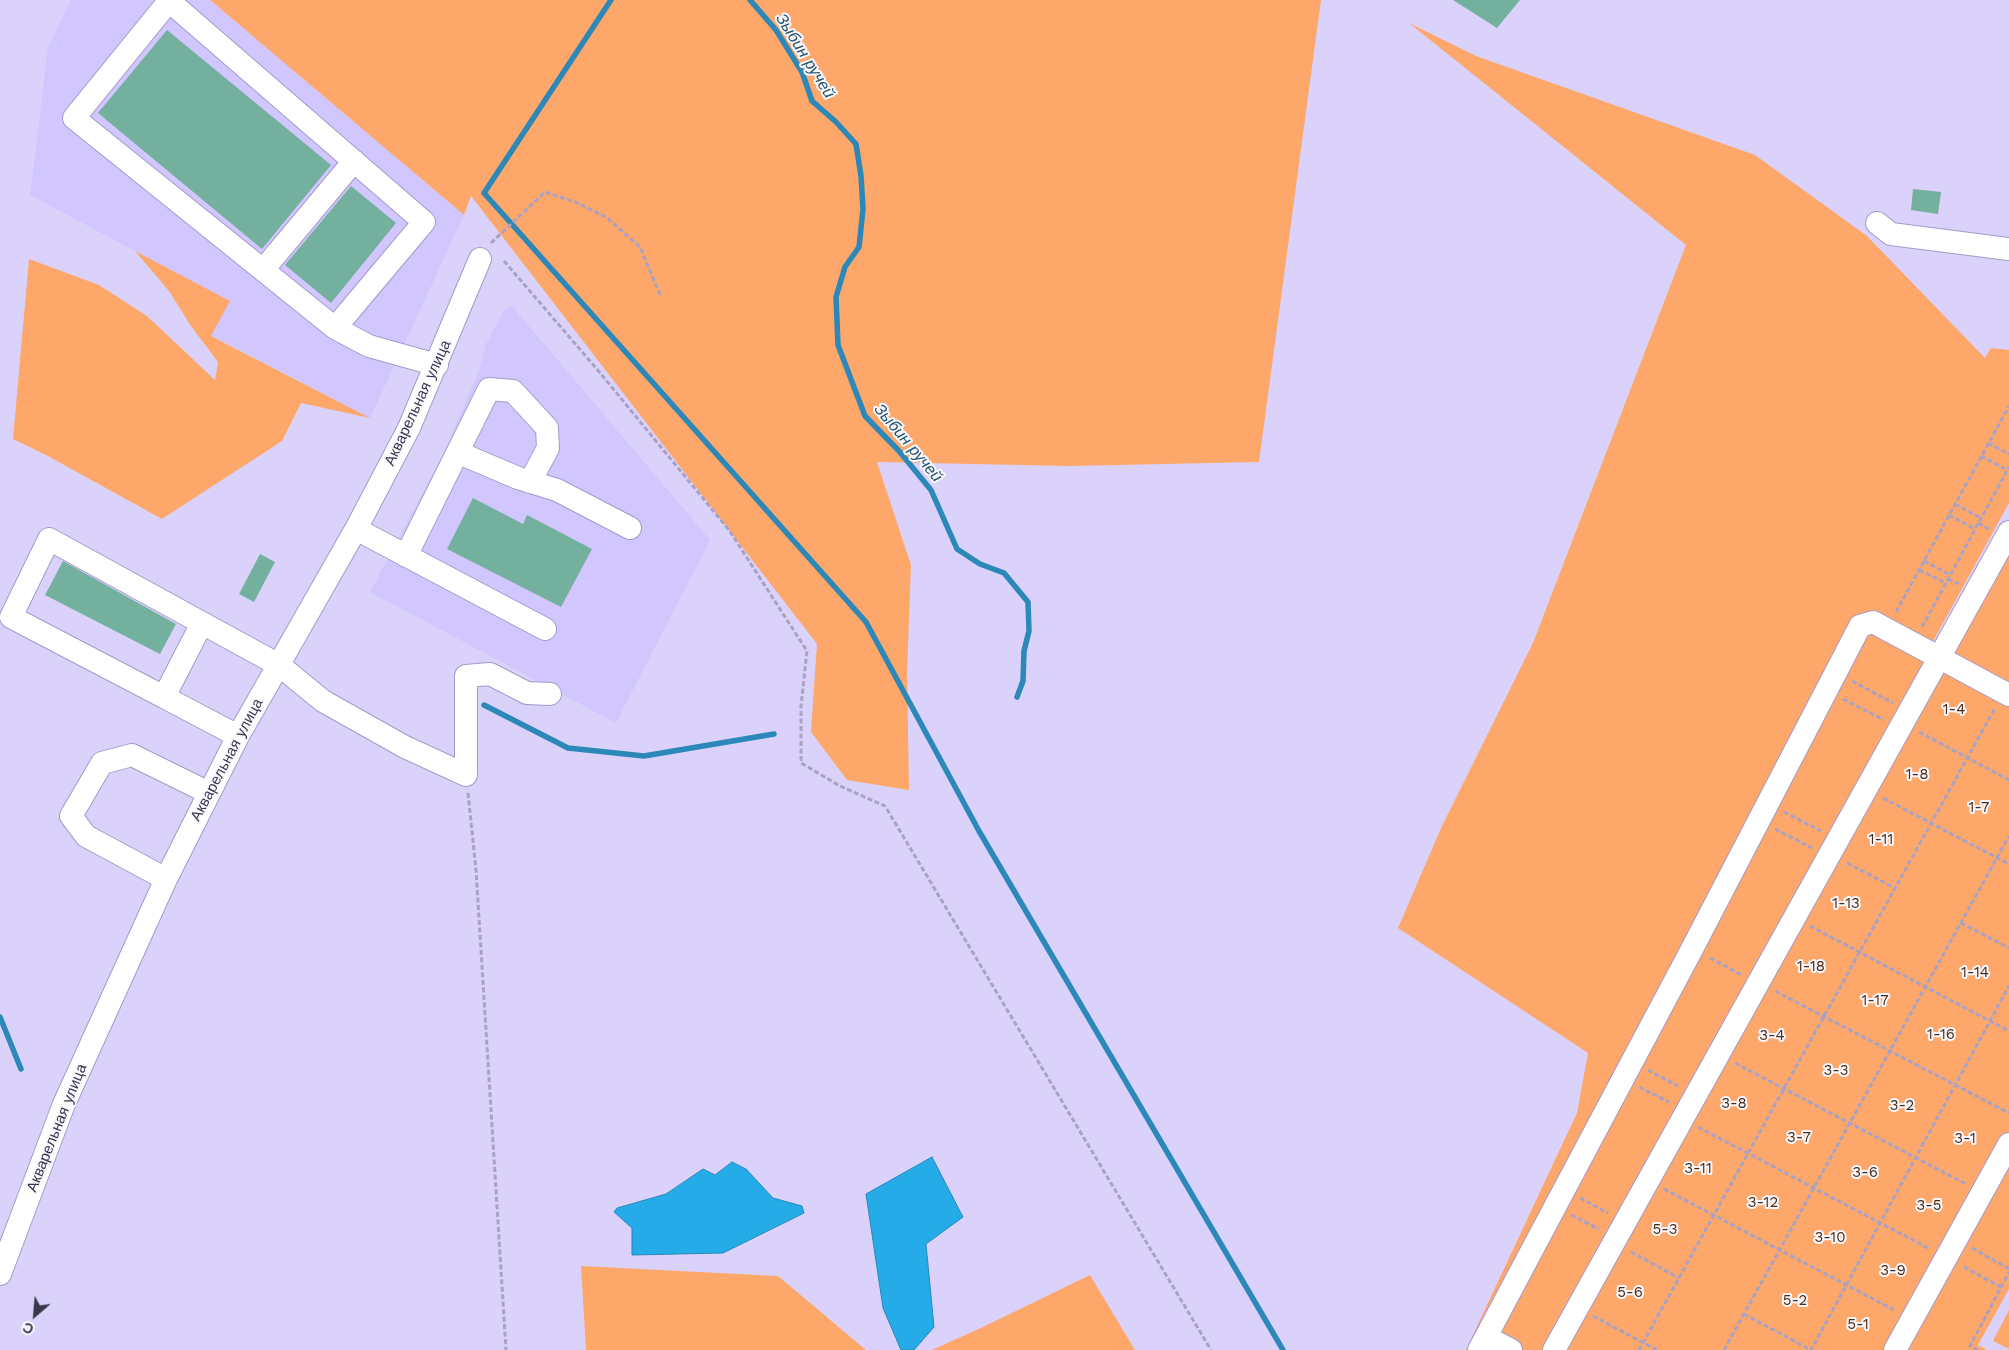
<!DOCTYPE html>
<html>
<head>
<meta charset="utf-8">
<style>
  body { margin:0 }
  #map { position:relative; width:2009px; height:1350px; overflow:hidden; background:#dad2fa; font-family:"Work Sans",sans-serif }
  canvas { display:block }
  .north { position:absolute; left:10px; top:1290px; width:50px; height:50px; -webkit-text-stroke:4px #f9f8fe; paint-order:stroke; rotate:207deg; font-size:14px; font-weight:700; line-height:20px; text-align:center; color:#3a3549 }
  .north::after { content:''; display:block; margin:auto; width:18px; height:22px; background:#3a3549; clip-path:polygon(50% 0,100% 100%,50% 72%,0 100%) }
</style>
</head>
<body>
<div id="map">
<canvas width="2009" height="1350"></canvas>
<div class="north">С</div>
</div>
<script>
const g = document.querySelector('canvas').getContext('2d');
g.lineJoin = 'round';
function paint(path, color) {
  g.fillStyle = color;
  g.fill(path, 'evenodd');
}
function poly(rows) {
  const path = new Path2D();
  for (const r of rows) {
    path.moveTo(r[0], r[1]);
    for (let i = 2; i < r.length; i += 2) path.lineTo(r[i], r[i + 1]);
  }
  return path;
}
function stroke(path, color, width, dash) {
  g.strokeStyle = color;
  g.lineWidth = width;
  g.lineCap = dash ? 'butt' : 'round';
  g.setLineDash(dash || []);
  g.stroke(path);
}
function label(font, color, halo, rows, align = 'center') {
  g.font = font + ' "Work Sans",sans-serif';
  g.lineWidth = 4;
  g.setLineDash([]);
  g.textBaseline = 'middle';
  g.strokeStyle = halo;
  g.fillStyle = color;
  for (const [text, x, y, turn = 0] of rows) {
    g.save();
    g.translate(x, y);
    g.rotate((+turn || 0) * Math.PI / 180);
    g.textAlign = isNaN(turn) ? turn : align;
    if (halo) g.strokeText(text, 0, 0);
    g.fillText(text, 0, 0);
    g.restore();
  }
}
paint(poly([
  [71,0,210,0,464,215,370,418,211,335,229,301,30,195,48,47],
  [512,306,710,540,616,723,370,592,444,452,479,371,485,346,504,310]
]), '#d2c6fe');
paint(poly([
  [210,0,1321,0,1259,462,1070,466,877,462,911,565,907,673,909,790,847,780,811,732,817,644,471,196,464,215],
  [1409,23,1476,56,1755,155,1867,236,1985,358,1991,348,2009,350,2009,503,1925,656,2009,701,2009,1289,1978,1345,1987,1350,1466,1350,1577,1113,1588,1053,1398,928,1442,826,1533,643,1686,245],
  [135,251,230,301,211,336,370,418,301,403,282,441,162,519,46,455,13,439,29,259,99,285,147,316,215,380,218,362,191,326,169,291],
  [2009,546,2009,685,1950,654],
  [581,1266,778,1276,866,1350,586,1350],
  [1090,1275,1135,1350,932,1350,985,1326],
  [2009,1310,2009,1349,1993,1341]
]), '#fda76b');
const water = poly([
  [932,1157,963,1217,926,1244,934,1327,914,1350,901,1350,883,1308,866,1194,932,1157],
  [732,1162,746,1169,773,1198,802,1206,804,1213,723,1253,632,1255,632,1228,614,1212,617,1208,666,1194,703,1169,715,1175,732,1162]
]);
paint(water, '#25abe7');
stroke(water, '#2b88b8', 1);
stroke(poly([
  [611,0,484,193,866,622,979,831,1283,1350],
  [750,0,776,30,802,72,812,101,836,122,856,144,861,176,863,209,859,247,845,267,836,297,838,345,865,416,899,451,931,490,957,549,980,564,1004,573,1028,602,1029,631,1024,651,1023,681,1017,697],
  [484,705,568,748,644,756,774,734],
  [0,1017,21,1069]
]), '#2b88b8', 5.5);
paint(poly([
  [1453,0,1520,0,1497,28],
  [167,30,331,165,262,249,98,113],
  [351,186,396,223,331,303,285,265],
  [1913,189,1941,192,1938,214,1911,210],
  [473,498,523,524,527,515,592,549,561,607,447,549],
  [260,554,275,562,254,602,239,594],
  [63,561,176,624,160,654,45,595]
]), '#73b09e');
const minor = poly([
  [1877,223,1891,234,2009,249],
  [263,270,354,161],
  [335,328,424,222,169,1,74,118,335,328,369,346,437,365],
  [459,453,518,478,557,490,630,528],
  [356,529,545,629],
  [406,556,489,389,513,391,547,428,548,448,530,482],
  [164,697,11,617,49,539,202,623],
  [238,736,164,697,202,623,279,665,323,701,405,747,466,775,466,676,490,674,527,693,550,694],
  [166,879,86,836,71,816,102,763,132,755,209,793],
  [0,1274,64,1104,166,879,238,736,356,529,409,428,480,259],
  [1486,1337,1511,1350],
  [1479,1350,1692,949,1860,626,1873,622,2009,695],
  [1554,1350,2009,532],
  [1895,1350,2009,1144]
]);
stroke(minor, '#a49aca', 24);
stroke(poly([
  [491,243,545,192,575,202,606,217,640,247,661,297],
  [504,261,596,368,729,530,807,651,801,706,801,763,840,786,885,806,1211,1350],
  [1988,443,2009,454],
  [1981,456,2007,470],
  [1955,504,1981,518],
  [1949,515,1975,529],
  [1978,523,1989,529],
  [1924,561,1950,575],
  [1919,570,1946,583],
  [1948,579,1959,584],
  [1896,612,2009,406],
  [1922,627,2009,467],
  [1852,681,1893,703],
  [1843,699,1884,720],
  [1919,732,2009,780],
  [468,793,476,870,506,1350],
  [1883,798,2009,864],
  [1784,812,1821,831],
  [1775,829,1812,848],
  [1847,863,1895,888],
  [1961,923,2009,948],
  [1810,926,2009,1031],
  [1710,958,1742,975],
  [1775,991,2009,1113],
  [1735,1063,1966,1184],
  [1648,1070,1678,1086],
  [1639,1087,1669,1102],
  [1698,1127,1930,1249],
  [1664,1189,1896,1311],
  [1580,1198,1608,1213],
  [1571,1215,1599,1229],
  [1972,1248,2009,1269],
  [1631,1252,1679,1278],
  [1964,1267,2001,1287],
  [1744,1314,1811,1350,2009,986],
  [1593,1316,1657,1350],
  [1639,1350,1995,708],
  [1724,1350,2009,836],
  [1978,1350,1970,1346,2009,1272]
]), '#a9a2c3', 3, [5, 2.5]);
stroke(minor, '#fff', 22);
label('15px', '#3a3549', '#f9f8fe', [
  ["Акварельная улица",418,403,-65],
  ["Акварельная улица",227,760,-62],
  ["Акварельная улица",57,1128,-68]
]);
label('15px', '#502b10', '#f9f8fe', [
  ["1-4",1954,710],
  ["1-8",1917,775],
  ["1-7",1979,808],
  ["1-11",1881,840],
  ["1-13",1846,904],
  ["1-18",1811,967],
  ["1-14",1975,973],
  ["1-17",1875,1001],
  ["1-16",1941,1035],
  ["3-4",1772,1036],
  ["3-3",1836,1071],
  ["3-8",1734,1104],
  ["3-2",1902,1106],
  ["3-7",1799,1138],
  ["3-1",1965,1139],
  ["3-11",1698,1169],
  ["3-6",1865,1173],
  ["3-12",1763,1203],
  ["3-5",1929,1206],
  ["5-3",1665,1230],
  ["3-10",1830,1238],
  ["3-9",1893,1271],
  ["5-6",1630,1293],
  ["5-2",1795,1301],
  ["5-1",1858,1325]
]);
label('italic 16px', '#21526b', '#f9f8fe', [
  ["Зыбин ручей",805,56,58],
  ["Зыбин ручей",908,443,50]
]);
</script>
</body>
</html>
